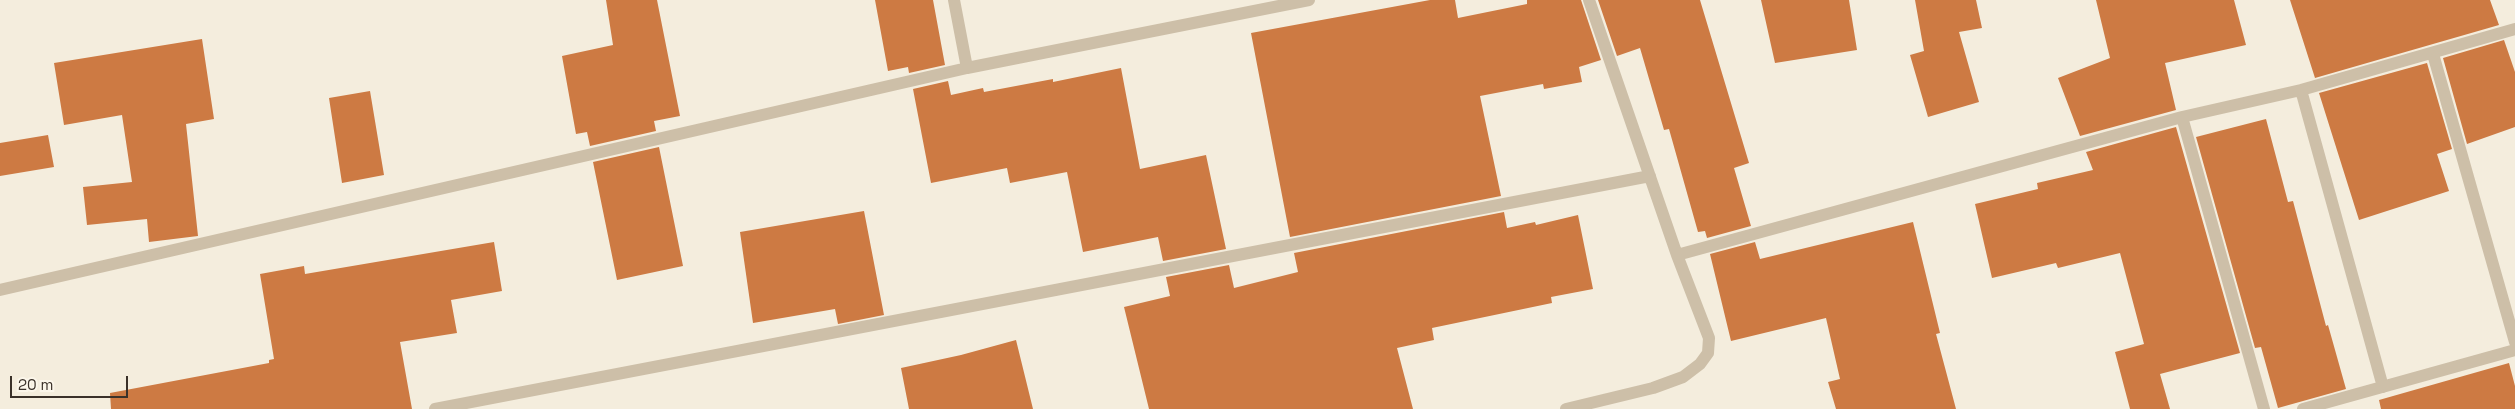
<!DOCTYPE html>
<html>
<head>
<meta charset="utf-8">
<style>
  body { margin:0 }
  #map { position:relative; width:2515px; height:409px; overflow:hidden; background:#f4eddd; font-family:"Space Grotesk",sans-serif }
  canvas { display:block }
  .scale { position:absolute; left:10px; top:376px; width:118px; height:22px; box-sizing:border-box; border:2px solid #3a3129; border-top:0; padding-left:6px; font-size:15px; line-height:18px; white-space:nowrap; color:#3a3129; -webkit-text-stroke:4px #fbf6ea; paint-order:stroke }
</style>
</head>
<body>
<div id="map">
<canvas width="2515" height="409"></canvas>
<div class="scale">20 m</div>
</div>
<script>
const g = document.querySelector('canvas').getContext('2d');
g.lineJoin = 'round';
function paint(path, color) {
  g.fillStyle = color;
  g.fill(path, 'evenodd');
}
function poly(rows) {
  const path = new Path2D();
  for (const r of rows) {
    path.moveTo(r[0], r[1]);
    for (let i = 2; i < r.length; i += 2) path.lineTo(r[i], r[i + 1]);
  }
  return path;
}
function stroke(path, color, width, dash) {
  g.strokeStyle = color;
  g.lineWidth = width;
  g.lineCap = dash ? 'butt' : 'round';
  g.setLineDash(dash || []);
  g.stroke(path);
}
paint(poly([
  [606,0,657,0,680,116,654,121,656,131,590,146,587,132,576,134,562,56,613,45],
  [875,0,933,0,945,65,909,73,908,67,888,71],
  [1430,0,1455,0,1458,18,1527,4,1527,0,1581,0,1601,60,1579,67,1582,82,1544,89,1543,84,1480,96,1501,196,1290,237,1251,33],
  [1598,0,1700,0,1749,163,1734,168,1751,226,1707,238,1705,231,1698,232,1669,129,1664,130,1640,48,1617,56],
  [1761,0,1849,0,1857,50,1775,63],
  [1915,0,1976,0,1982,28,1959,32,1979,102,1928,117,1910,55,1924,51],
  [2096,0,2234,0,2246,45,2165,63,2176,110,2080,136,2058,78,2110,58],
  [2290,0,2490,0,2499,25,2315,78],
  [202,39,214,119,186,124,198,236,149,242,147,219,87,225,83,187,132,182,122,115,64,125,54,63],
  [2504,40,2515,72,2515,127,2467,144,2443,58],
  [2427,63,2452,149,2437,154,2449,191,2359,220,2319,93],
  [1121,68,1140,169,1206,155,1226,249,1163,261,1158,237,1083,252,1067,172,1010,183,1007,168,931,183,913,89,948,81,951,95,983,88,984,92,1053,79,1053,82],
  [370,91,384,175,342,183,329,98],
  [2266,119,2288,202,2293,201,2326,326,2328,325,2346,389,2278,408,2261,347,2255,348,2196,137],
  [2176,127,2240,353,2160,374,2170,409,2130,409,2115,352,2144,344,2120,253,2058,268,2056,263,1992,278,1975,204,2038,189,2037,183,2093,170,2086,152],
  [48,135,54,167,0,176,0,143],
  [659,147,683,266,617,280,593,162],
  [864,211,884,315,838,324,835,309,753,323,740,232],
  [1504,212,1507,228,1535,222,1536,225,1578,215,1593,289,1551,297,1552,303,1432,328,1434,340,1397,348,1413,409,1149,409,1124,307,1170,296,1166,277,1229,265,1234,288,1298,272,1294,253],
  [1913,222,1940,333,1936,334,1956,409,1836,409,1828,382,1840,379,1826,318,1731,341,1710,254,1755,242,1760,259],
  [494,242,502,291,451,300,457,333,400,342,412,409,111,409,110,393,269,363,269,360,274,359,260,274,304,266,305,274],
  [1016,340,1033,409,909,409,901,368,961,355],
  [2509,363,2515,386,2515,409,2381,409,2379,400]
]), '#cd7a43');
stroke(poly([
  [954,0,967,68],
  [2433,54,2515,342],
  [2301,90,2383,387],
  [2182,117,2264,409],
  [1677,255,2182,117,2301,90,2515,29],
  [0,290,967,68,1309,0],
  [435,409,1650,176],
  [1566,409,1653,388,1683,377,1700,364,1708,353,1709,338,1677,255,1589,0],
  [2303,409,2515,350]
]), '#cdbfa8', 12);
</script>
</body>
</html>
